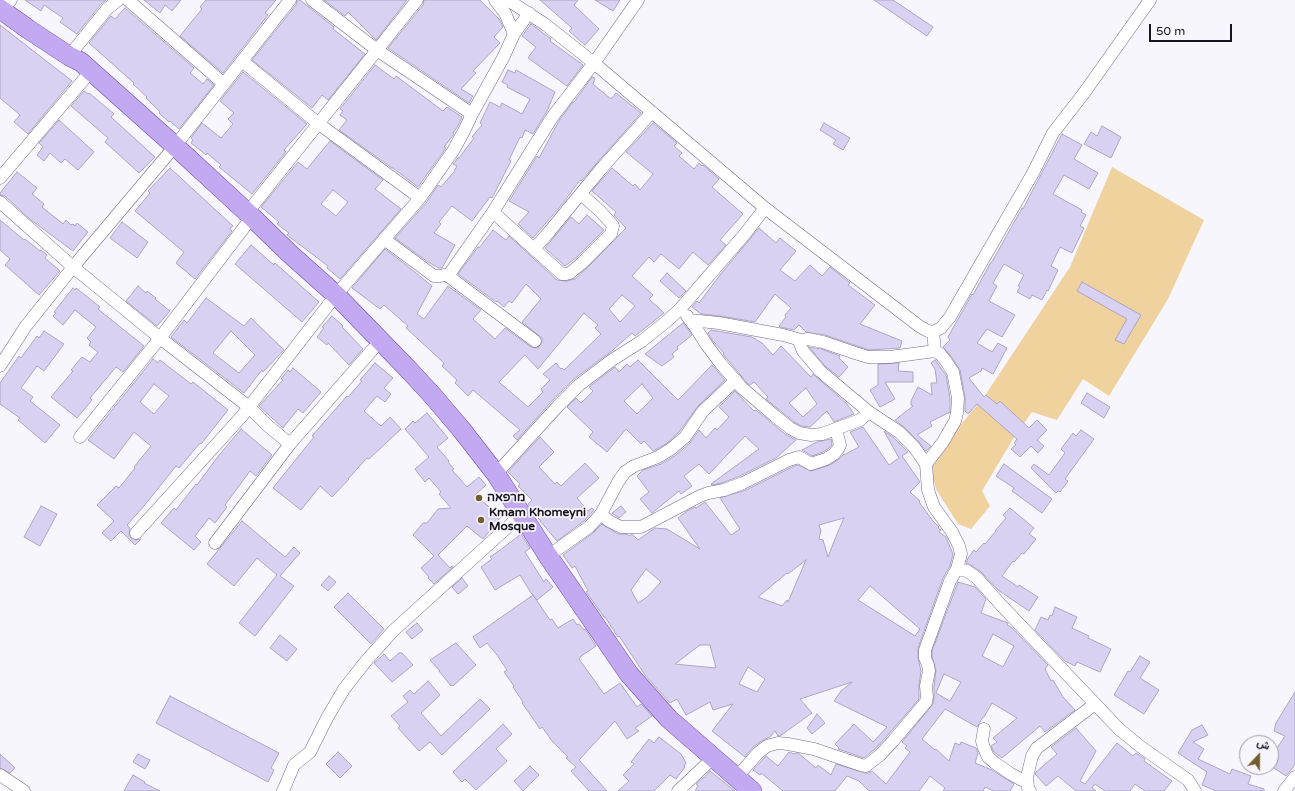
<!DOCTYPE html>
<html>
<head>
<meta charset="utf-8">
<style>
  body { margin:0 }
  #map { position:relative; width:1295px; height:791px; overflow:hidden; background:#f8f6fd; font-family:"Varela Round",Vazirmatn,sans-serif }
  canvas { display:block }
  .north { position:absolute; left:1239px; top:735px; width:40px; height:40px; box-sizing:border-box; background:#f8f6fd; border:1px solid #9e9ca4; border-radius:50%; rotate:22deg; font-size:11px; font-weight:700; line-height:16px; text-align:center; color:#17141f }
  .north::after { content:''; display:block; margin:auto; width:14px; height:18px; background:#755c2d; clip-path:polygon(50% 0,100% 100%,50% 72%,0 100%) }
  .scale { position:absolute; left:1149px; top:24px; width:83px; height:18px; box-sizing:border-box; border:2px solid #17141f; border-top:0; padding-left:5px; font-size:12px; line-height:14px; white-space:nowrap; color:#17141f; -webkit-text-stroke:3px #f8f6fd; paint-order:stroke }
</style>
</head>
<body>
<div id="map">
<canvas width="1295" height="791"></canvas>
<div class="north">ش</div>
<div class="scale">50 m</div>
</div>
<script>
const g = document.querySelector('canvas').getContext('2d');
g.lineJoin = 'round';
function paint(path, color) {
  g.fillStyle = color;
  g.fill(path, 'evenodd');
}
function poly(rows) {
  const path = new Path2D();
  for (const r of rows) {
    path.moveTo(r[0], r[1]);
    for (let i = 2; i < r.length; i += 2) path.lineTo(r[i], r[i + 1]);
  }
  return path;
}
function stroke(path, color, width, dash) {
  g.strokeStyle = color;
  g.lineWidth = width;
  g.lineCap = dash ? 'butt' : 'round';
  g.setLineDash(dash || []);
  g.stroke(path);
}
function label(font, color, halo, rows, align = 'center') {
  g.font = font + ' "Varela Round","Noto Sans Hebrew",sans-serif';
  g.lineWidth = 3.5;
  g.setLineDash([]);
  g.textBaseline = 'middle';
  g.strokeStyle = halo;
  g.fillStyle = color;
  for (const [text, x, y, turn = 0] of rows) {
    g.save();
    g.translate(x, y);
    g.rotate((+turn || 0) * Math.PI / 180);
    g.textAlign = isNaN(turn) ? turn : align;
    if (halo) g.strokeText(text, 0, 0);
    g.fillText(text, 0, 0);
    g.restore();
  }
}
paint(poly([
  [1112,167,1204,220,1168,299,1109,396,1083,379,1057,420,1032,412,1013,439,982,491,990,506,971,529,958,524,936,489,929,462,984,397,1070,267]
]), '#f0d29f');
const building = poly([
  [25,0,106,0,101,4,77,34,60,22,63,18,44,5,41,11,25,0],
  [144,0,181,0,172,11,165,5,160,13,144,0],
  [206,0,276,0,265,13,268,15,223,73,180,36,202,9,200,7,206,0],
  [297,0,300,0,334,27,333,29,365,54,328,100,322,95,312,108,252,60,296,5,297,0],
  [324,0,407,0,376,40,348,12,345,16,324,0],
  [424,0,480,0,500,20,503,27,494,37,500,43,473,71,476,73,461,89,473,96,469,103,388,48,423,5,424,0],
  [540,0,578,0,574,5,599,29,585,45,569,31,572,28,540,0],
  [595,0,620,0,613,11,595,0],
  [874,0,893,0,933,27,927,36,874,0],
  [125,8,194,68,190,73,203,84,207,79,214,85,179,129,170,121,169,122,159,113,160,112,146,98,147,97,133,84,134,83,89,43,111,16,115,19,125,8],
  [531,24,551,39,550,41,583,65,567,86,528,58,536,47,522,36,531,24],
  [0,25,72,81,28,134,14,122,20,115,0,98,0,25],
  [375,65,394,79,396,76,443,111,447,107,462,117,458,126,453,133,454,134,444,147,446,148,418,187,393,168,392,168,339,130,347,120,340,115,343,111,340,109,375,65],
  [508,70,515,73,516,70,555,92,547,111,533,134,525,130,522,138,520,137,509,160,511,161,492,198,490,197,472,221,452,206,439,222,441,224,434,233,455,245,442,268,439,268,428,262,395,238,426,203,438,185,441,187,454,172,457,166,453,164,458,158,459,158,474,138,472,137,482,125,480,123,490,102,500,107,502,103,522,114,530,99,507,87,508,85,502,82,508,70],
  [243,72,307,124,284,150,286,152,252,194,219,167,221,165,207,153,206,155,191,143,193,140,191,138,202,123,221,138,233,124,228,119,234,113,220,101,243,72],
  [592,77,595,78,593,84,611,99,616,93,641,113,581,181,580,180,564,202,533,238,518,224,529,212,509,201,537,156,539,158,560,119,573,102,574,102,592,77],
  [84,91,88,94,89,93,114,114,111,117,155,157,139,173,105,142,108,138,71,106,84,91],
  [59,120,94,152,78,170,65,159,61,163,50,153,44,161,37,155,43,147,39,143,59,120],
  [653,123,677,143,674,146,682,153,679,156,694,169,699,163,702,166,703,165,719,179,712,187,743,214,720,240,726,245,708,265,693,252,679,269,661,254,654,262,649,257,632,276,653,295,649,299,664,313,635,336,632,333,613,350,574,379,552,401,517,440,513,436,520,430,473,390,468,396,455,383,457,380,442,366,444,363,406,328,408,326,384,305,380,309,352,288,385,249,406,265,432,286,417,314,424,319,448,286,481,310,473,319,495,339,505,328,531,347,535,348,538,348,542,342,542,338,522,322,541,299,526,284,512,303,509,301,504,307,497,301,496,302,458,274,478,247,479,248,493,230,506,240,509,236,557,280,566,281,575,279,587,268,626,228,614,215,616,212,592,191,612,168,633,186,635,184,640,190,653,174,626,152,653,123],
  [622,295,635,306,620,322,609,309,622,295],
  [584,313,598,325,595,328,601,334,564,370,562,368,561,369,556,363,543,374,550,380,541,389,543,392,528,407,499,382,525,355,538,369,584,313],
  [824,123,850,138,843,150,833,144,836,140,820,130,824,123],
  [1102,126,1121,137,1111,158,1084,144,1091,132,1097,136,1102,126],
  [1062,134,1082,145,1074,159,1098,173,1089,189,1064,175,1053,194,1082,210,1081,212,1086,215,1080,226,1084,228,1072,253,1060,247,1051,266,1058,270,1048,291,1047,290,1042,300,1032,295,1030,299,1017,292,1020,287,1018,286,1024,275,1004,264,993,283,997,286,989,301,1015,315,1002,337,987,329,977,343,992,352,998,343,1007,348,993,374,982,368,981,371,969,378,984,397,986,395,997,404,1000,401,1029,428,1037,420,1047,430,1037,440,1044,446,1038,453,1031,446,1020,457,1011,449,1016,445,1014,443,1017,439,977,404,968,414,965,411,965,397,960,370,951,356,943,347,950,340,948,337,972,294,973,295,991,262,992,262,1022,208,1023,209,1062,134],
  [330,141,383,180,375,189,401,209,340,279,327,268,328,266,287,235,289,233,277,224,279,222,261,207,298,162,307,169,330,141],
  [333,190,348,202,336,216,321,204,333,190],
  [170,168,233,226,230,228,232,231,195,279,176,263,184,252,135,211,150,193,148,191,170,168],
  [17,172,37,188,32,194,44,204,42,207,63,224,66,220,71,225,73,224,75,226,77,223,88,232,73,251,31,220,5,196,0,195,0,193,17,172],
  [587,215,604,230,577,257,565,266,545,248,571,217,579,224,587,215],
  [0,220,24,240,25,239,40,251,41,250,47,255,45,258,60,271,39,295,5,265,10,259,0,250,0,220],
  [122,222,148,242,137,258,110,238,122,222],
  [759,228,776,243,780,238,796,251,780,270,795,281,810,265,822,276,830,267,850,283,848,285,875,305,860,324,902,341,900,348,869,350,825,335,806,332,799,325,794,330,780,327,779,326,786,317,785,315,791,308,775,294,755,322,720,316,701,314,692,307,697,301,699,303,720,275,759,228],
  [251,245,274,265,275,263,319,302,302,322,235,264,251,245],
  [667,273,686,291,679,298,660,281,667,273],
  [1082,282,1141,315,1124,344,1115,340,1127,319,1077,291,1082,282],
  [138,286,146,293,147,291,156,298,155,299,170,311,157,326,126,301,138,286],
  [73,288,75,290,76,288,100,307,98,309,144,346,123,372,116,367,90,398,92,400,77,418,51,397,73,371,71,370,82,357,90,362,98,352,89,345,91,342,87,338,96,327,75,310,63,325,53,316,56,313,54,312,73,288],
  [206,298,244,326,251,318,284,350,263,372,262,370,244,393,171,337,184,320,187,323,206,298],
  [231,331,255,355,239,373,213,353,231,331],
  [332,316,343,326,342,327,363,349,349,365,328,343,327,345,317,337,324,328,322,327,332,316],
  [683,323,692,335,677,347,678,349,672,354,674,357,662,366,645,354,683,323],
  [711,330,752,337,762,343,773,355,781,346,811,377,813,374,847,404,854,414,834,422,827,411,810,427,802,426,794,422,766,399,768,397,754,382,750,385,747,383,727,359,723,354,724,353,712,340,708,333,711,330],
  [806,388,817,404,803,417,789,403,806,388],
  [44,331,64,344,44,371,37,366,21,388,33,397,30,401,60,425,45,443,18,420,20,418,0,404,0,383,19,356,21,358,37,336,39,338,44,331],
  [809,347,821,349,840,356,839,358,848,367,839,377,825,366,809,347],
  [153,359,158,363,160,360,191,384,193,382,228,410,201,444,200,443,179,468,176,466,144,506,127,525,130,528,129,535,131,538,135,540,141,539,135,545,121,531,111,541,102,533,114,521,97,505,116,486,119,488,135,468,134,467,151,446,134,432,114,459,88,440,153,359],
  [154,384,169,396,154,414,140,402,154,384],
  [638,360,678,400,712,365,725,380,698,406,679,432,667,443,655,450,653,451,644,441,641,444,626,429,607,452,589,437,593,432,567,407,576,398,581,403,593,391,589,387,615,367,619,372,627,364,630,367,638,360],
  [642,384,653,398,637,414,624,401,642,384],
  [935,360,946,375,950,398,950,412,930,422,932,426,917,435,931,446,926,451,919,442,904,427,895,420,913,406,911,405,911,401,918,387,932,395,931,383,937,383,935,369,931,363,935,360],
  [375,363,393,378,384,388,391,394,385,402,377,396,364,411,381,426,390,417,401,429,369,459,367,458,348,479,349,479,332,497,320,486,301,510,273,488,314,437,312,436,347,396,348,397,362,381,360,380,375,363],
  [899,363,898,371,913,372,913,382,885,382,895,399,880,407,870,390,878,385,878,364,899,363],
  [293,368,321,392,303,413,298,409,283,428,259,406,283,380,281,379,288,370,290,372,293,368],
  [735,391,754,411,756,410,785,434,796,440,776,458,740,476,722,483,712,485,711,484,759,449,745,436,709,474,699,464,684,476,692,486,681,494,679,491,652,513,640,499,649,492,637,476,643,470,661,464,676,455,690,443,699,430,706,438,715,428,717,430,729,417,719,407,735,391],
  [1087,393,1110,407,1104,418,1081,403,1087,393],
  [427,413,448,438,437,447,449,461,448,462,454,469,452,470,467,487,479,477,486,485,475,495,501,517,483,539,467,526,438,555,450,568,452,566,453,567,434,584,428,578,429,577,421,568,434,556,413,535,423,523,427,523,438,509,451,508,439,494,441,492,429,478,425,482,415,469,429,457,405,429,413,421,415,423,427,413],
  [863,427,889,465,899,458,884,431,894,438,908,452,902,456,920,482,910,492,920,501,919,502,933,521,939,527,938,528,941,530,939,532,946,537,953,554,950,566,943,578,918,648,918,658,921,671,919,685,919,699,887,736,875,749,864,758,838,749,839,748,835,744,854,724,873,742,887,727,834,701,841,691,852,682,800,699,812,713,780,736,778,736,775,731,770,737,763,740,753,747,745,757,712,731,733,704,713,710,710,702,686,715,677,699,670,703,645,675,619,636,618,637,605,617,604,617,586,592,588,591,575,566,572,568,563,555,593,533,602,524,618,534,627,534,629,536,632,534,638,540,655,528,667,529,700,549,678,518,687,511,695,507,696,508,705,502,731,535,740,529,720,498,746,490,792,467,798,465,811,471,830,465,838,460,844,454,844,455,859,447,850,432,863,427],
  [844,518,837,534,828,557,823,540,819,539,821,531,819,525,844,518],
  [806,560,788,602,787,600,782,606,758,597,787,573,788,574,806,560],
  [646,569,661,582,647,597,638,603,631,590,646,569],
  [870,586,920,629,915,636,858,600,870,586],
  [700,645,710,645,716,668,675,664,700,645],
  [748,667,765,679,757,692,739,684,748,667],
  [241,429,272,455,256,476,250,471,225,505,227,507,215,523,209,518,195,536,201,542,194,550,161,523,174,508,176,510,196,484,197,485,216,459,241,429],
  [1081,430,1094,439,1065,479,1068,481,1060,492,1058,491,1056,493,1031,468,1034,464,1049,475,1065,453,1061,449,1073,433,1076,436,1081,430],
  [540,437,554,452,539,467,555,484,557,482,561,486,585,463,599,478,577,498,588,511,592,508,594,510,584,521,557,541,540,521,541,521,535,515,528,504,532,500,518,486,520,484,508,472,540,437],
  [831,439,832,445,829,448,823,452,812,456,802,450,817,442,831,439],
  [1004,464,1052,499,1042,513,1012,491,1014,488,996,476,1004,464],
  [41,506,57,514,40,546,24,537,41,506],
  [621,506,626,512,619,518,612,513,621,506],
  [1010,508,1034,528,1029,534,1036,539,1024,554,1022,553,1014,562,1013,561,1002,576,1018,587,1019,585,1038,597,1029,611,998,590,981,572,971,565,966,563,968,558,974,550,976,552,984,543,985,544,996,531,995,531,1006,518,1003,515,1010,508],
  [242,521,285,557,294,547,300,553,280,576,294,586,255,636,239,623,277,575,257,558,234,586,207,564,242,521],
  [521,534,530,548,525,552,544,582,546,579,553,587,537,600,531,593,520,575,495,590,481,567,492,559,490,557,499,551,521,534],
  [329,576,336,582,328,591,321,585,329,576],
  [462,578,468,586,458,594,452,587,462,578],
  [958,582,975,587,986,599,981,613,1008,623,1007,625,1011,627,1048,665,1045,669,1051,681,1053,680,1063,697,1075,710,1045,732,1040,726,1002,758,994,752,991,746,997,742,993,738,1017,718,992,703,984,717,983,717,977,727,945,709,922,739,935,750,936,749,949,761,955,743,960,745,961,742,976,748,978,753,975,763,992,770,1014,784,1010,791,993,791,985,787,983,791,943,791,945,788,930,776,919,791,869,791,859,781,847,776,835,791,783,791,761,773,760,775,753,770,766,756,778,766,789,752,794,754,796,753,798,753,816,768,818,765,831,775,836,764,865,773,868,773,872,771,886,784,910,752,905,748,907,746,902,742,933,704,934,697,934,686,936,670,932,656,932,651,958,582],
  [993,634,1014,646,1003,667,982,656,993,634],
  [944,674,961,682,950,701,936,693,944,674],
  [348,593,384,629,371,644,334,607,348,593],
  [533,595,550,620,552,619,558,628,573,619,577,625,579,624,584,630,585,629,596,646,580,657,580,658,579,659,604,694,620,683,637,707,641,704,652,716,635,728,639,731,627,739,615,721,579,760,607,791,589,791,571,771,576,767,566,758,568,757,552,741,542,727,540,729,532,717,522,703,523,702,513,687,514,686,504,672,507,670,497,655,487,643,480,648,473,637,533,595],
  [1055,607,1077,617,1072,628,1089,636,1088,638,1111,649,1100,672,1077,662,1075,666,1065,661,1035,630,1041,617,1048,620,1050,615,1052,616,1055,607],
  [417,623,423,630,412,639,406,632,417,623],
  [280,635,297,649,287,661,270,648,280,635],
  [456,643,476,665,453,686,452,685,451,686,439,671,440,671,430,660,456,643],
  [399,653,402,653,413,665,392,682,374,663,384,654,390,661,399,653],
  [1140,656,1150,662,1140,678,1159,690,1144,714,1114,695,1128,671,1130,672,1140,656],
  [428,681,440,695,421,713,441,736,480,699,490,709,442,755,430,742,419,751,398,728,400,726,391,716,408,702,403,696,410,690,414,694,428,681],
  [1295,692,1295,765,1286,776,1271,766,1271,757,1285,736,1274,731,1276,723,1295,692],
  [170,696,279,753,271,768,274,770,268,782,156,723,170,696],
  [817,714,825,723,812,734,807,728,817,714],
  [503,724,512,734,496,749,507,761,476,790,465,779,462,782,453,772,503,724],
  [1202,725,1208,735,1193,742,1204,749,1198,759,1230,774,1232,769,1251,776,1248,784,1264,789,1264,791,1216,791,1202,785,1207,772,1178,753,1192,730,1202,725],
  [1076,728,1096,751,1080,781,1085,784,1117,743,1133,756,1136,753,1145,759,1144,761,1172,781,1164,791,1145,791,1135,784,1130,791,1105,791,1095,784,1092,788,1096,791,1076,791,1058,776,1046,786,1035,774,1036,772,1057,754,1051,747,1076,728],
  [659,737,681,754,686,763,684,766,685,767,676,779,670,775,654,791,618,791,629,781,623,775,634,764,631,762,649,739,654,743,659,737],
  [338,752,352,766,340,778,326,764,338,752],
  [0,754,15,768,10,773,0,768,0,754],
  [138,754,150,760,145,769,133,762,138,754],
  [530,766,539,775,523,791,514,781,530,766],
  [710,771,735,791,695,791,698,786,696,784,703,778,704,778,710,771],
  [133,775,145,782,144,783,160,791,124,791,133,775]
]);
paint(building, '#d9d1f1');
stroke(building, '#ada5c4', 1);
const street = poly([
  [128,0,224,84],
  [312,0,377,50,472,114],
  [495,0,505,13,514,34],
  [508,0,546,25,594,63,765,208,919,326,928,331,933,332,941,328,950,317,1033,173,1053,133,1084,93,1150,0],
  [9,2,11,0],
  [69,56,107,9,118,0],
  [242,61,319,124,420,198],
  [0,178,91,71],
  [0,202,73,267,160,338,249,407,267,425,290,444,380,341],
  [493,212,534,249,549,232,601,169,652,112],
  [247,213,417,0],
  [384,239,430,273,434,276,439,276,445,275,448,276,493,212,553,116,594,63,638,0],
  [534,249,562,274,566,274,570,273,582,263,611,234,613,226,611,223,601,212,581,194],
  [448,276,535,341],
  [687,316,696,328,706,344,721,364,742,388,775,416,790,428,799,433,811,435,822,434,860,420,869,412],
  [690,320,719,323,783,335,801,340,800,344,803,351,820,371,869,412,899,432,914,447,926,464,928,490,934,507,952,532,959,546,961,554,957,569,967,571,977,578,1002,606,1119,729,1141,747,1188,780,1195,791],
  [801,340,808,339,823,342,855,353,868,357,890,357,935,351],
  [0,366,26,326,73,267,175,146,290,0],
  [80,437,160,338,252,217],
  [926,464,943,442,955,421,957,413,958,398,953,372,945,360,940,354,935,351,933,332],
  [496,474,558,406,579,385,612,360,642,341,667,321,680,309,744,235,765,208],
  [601,514,618,482,625,472,634,466,658,457,671,449,685,437,703,411,736,380],
  [136,533,242,416,336,295,420,198,453,151,464,131,472,114,503,58,514,34,529,13],
  [215,543,290,444],
  [548,556,589,527,601,514,609,521,621,527,641,527,700,496,708,493,724,490,743,483,789,460,799,457,811,464,826,459,834,454,838,449,840,445,836,429],
  [984,729,982,741,984,748,988,757,995,763,1011,774,1022,780,1027,780],
  [0,775,24,791],
  [736,778,758,753,767,746,778,743,788,744,814,749,861,765,866,766,880,755,893,741,926,702,927,697,926,686,929,671,928,665,925,658,925,650,950,581,957,569],
  [283,791,294,765,310,752,327,718,344,689,366,661,393,631,522,514],
  [678,791,713,758],
  [1030,791,1028,788,1027,777,1032,756,1037,748,1095,704],
  [1284,791,1295,777]
]);
const primary = poly([
  [0,9,28,29,69,56,81,62,175,146,252,217,289,253,336,295,408,369,432,395,461,429,496,474,548,556,629,674,669,719,752,791]
]);
stroke(street, '#716a86', 13);
stroke(primary, '#6c50a1', 20);
stroke(street, '#fff', 12);
stroke(primary, '#c2a9f1', 19);
for (const [x, y, r, color] of [
  [479,498,4,"#755c2d"],
  [481,520,4,"#755c2d"]
]) {
  const dot = new Path2D();
  dot.arc(x, y, r, 0, 2 * Math.PI);
  g.fillStyle = color;
  g.fill(dot);
  stroke(dot, '#f8f6fd', 1.5);
}
label('bold 12px', '#17141f', '#f8f6fd', [
  ["מרפאה",487,498],
  ["Kmam Khomeyni",489,513],
  ["Mosque",489,527]
], 'left');
</script>
</body>
</html>
